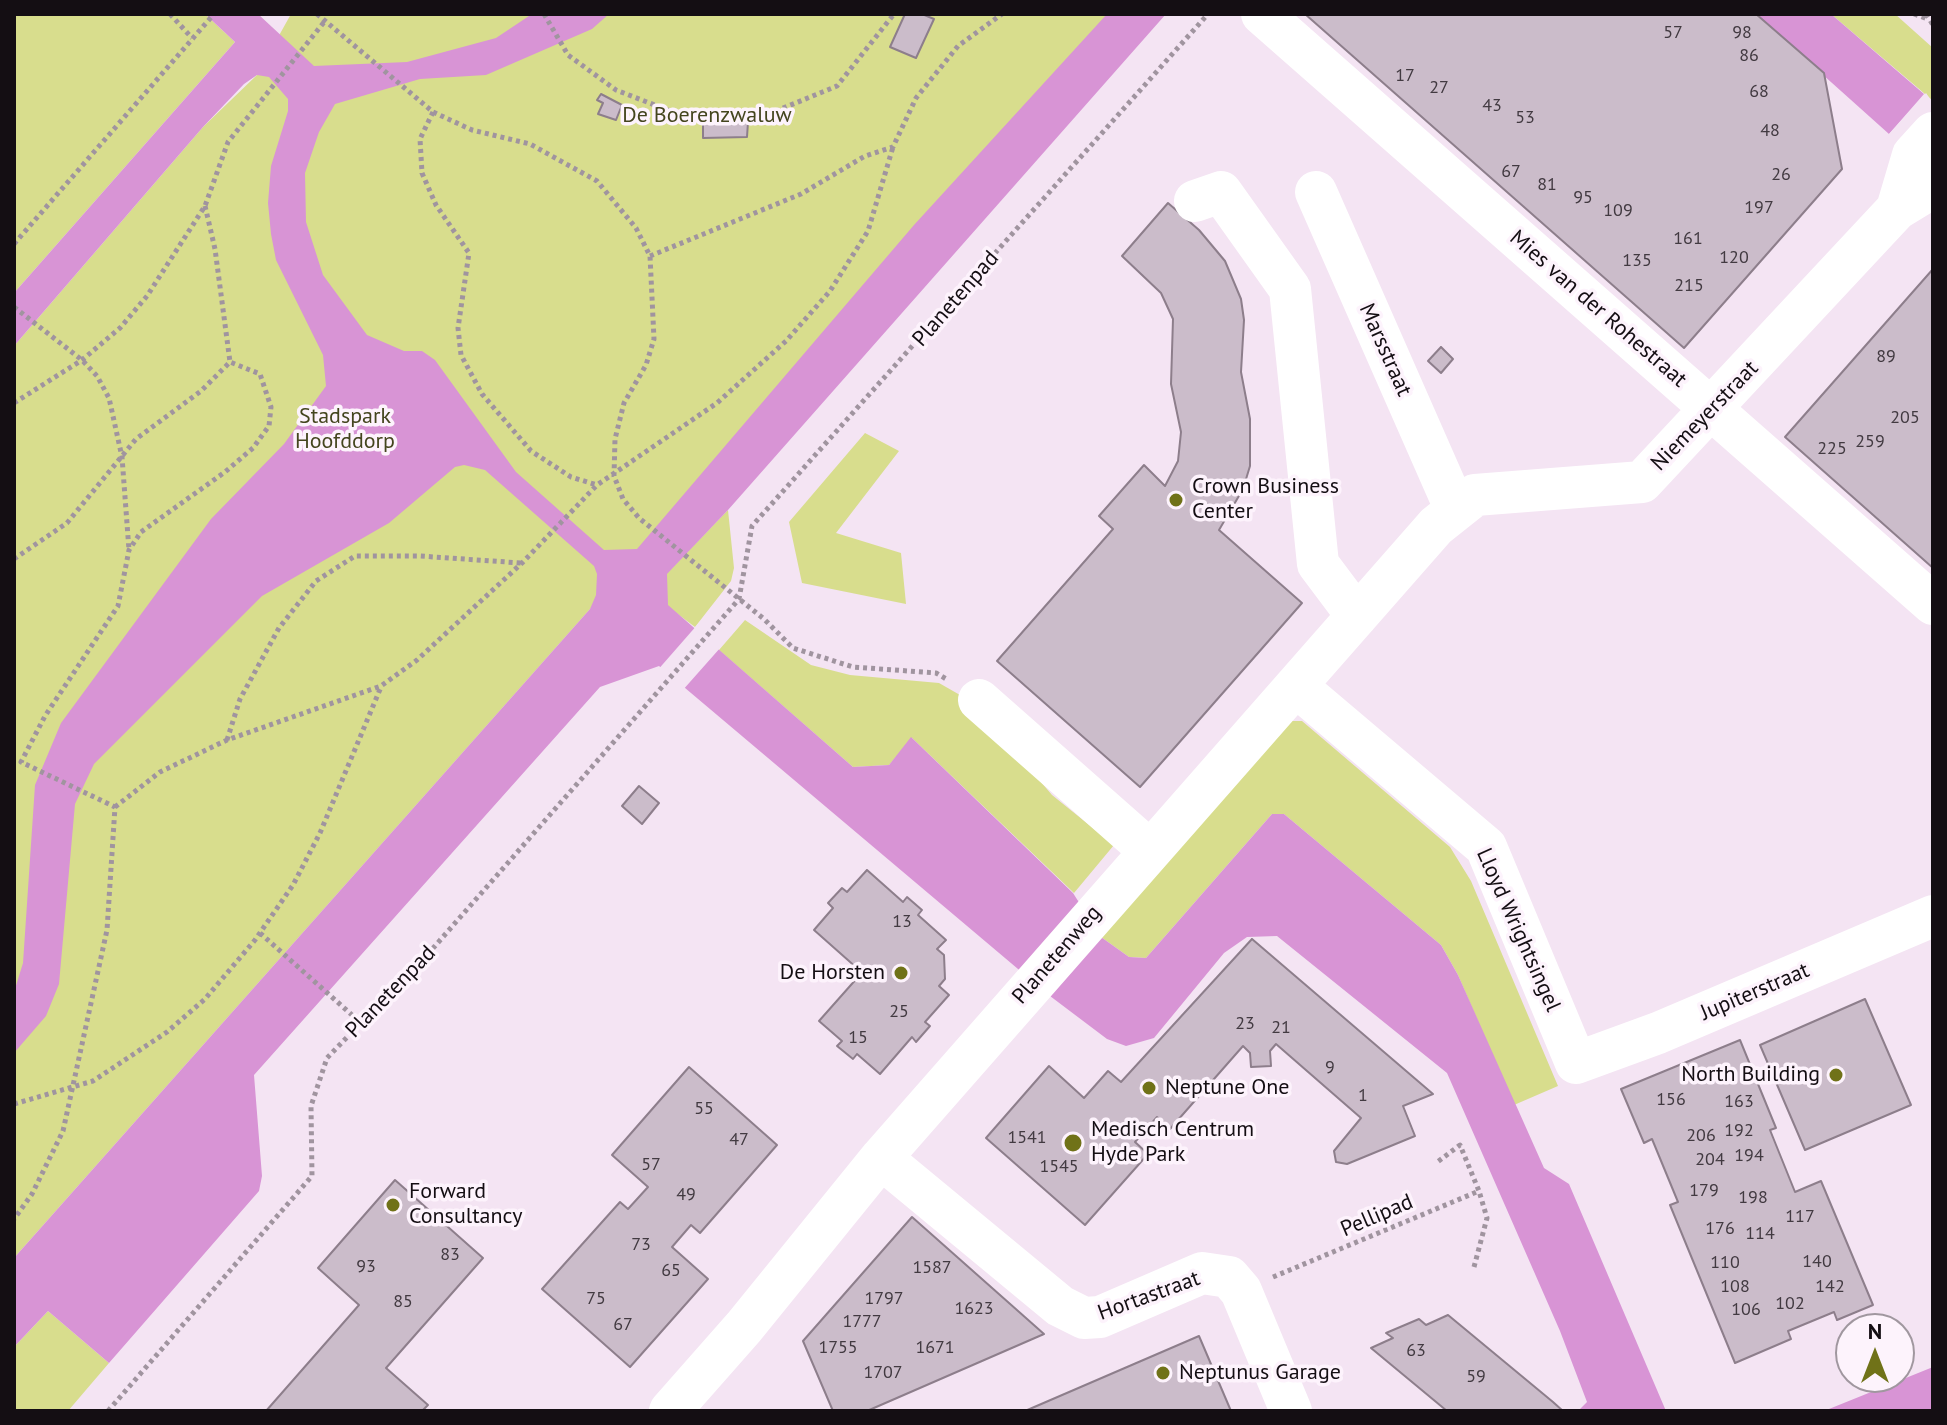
<!DOCTYPE html>
<html>
<head>
<meta charset="utf-8">
<style>
  body { margin:0 }
  #map { position:relative; width:1947px; height:1425px; overflow:hidden; background:#f4e4f3; font-family:"PT Sans",sans-serif }
  canvas { display:block }
  .frame { position:absolute; inset:0; border:16px solid #140e13; pointer-events:none }
  .north { position:absolute; left:1835px; top:1313px; width:80px; height:80px; box-sizing:border-box; background:#fdf3fc; border:2px solid #a0979f; border-radius:50%; rotate:0deg; font-size:22px; font-weight:700; line-height:32px; text-align:center; color:#140e13 }
  .north::after { content:''; display:block; margin:auto; width:28px; height:36px; background:#707218; clip-path:polygon(50% 0,100% 100%,50% 72%,0 100%) }
</style>
</head>
<body>
<div id="map">
<canvas width="1947" height="1425"></canvas>
<div class="frame"></div>
<div class="north">N</div>
</div>
<script>
const g = document.querySelector('canvas').getContext('2d');
g.lineJoin = 'round';
function paint(path, color) {
  g.fillStyle = color;
  g.fill(path, 'evenodd');
}
function poly(rows) {
  const path = new Path2D();
  for (const r of rows) {
    path.moveTo(r[0], r[1]);
    for (let i = 2; i < r.length; i += 2) path.lineTo(r[i], r[i + 1]);
  }
  return path;
}
function stroke(path, color, width, dash) {
  g.strokeStyle = color;
  g.lineWidth = width;
  g.lineCap = dash ? 'butt' : 'round';
  g.setLineDash(dash || []);
  g.stroke(path);
}
function label(font, color, halo, rows, align = 'center') {
  g.font = font + ' "PT Sans",sans-serif';
  g.lineWidth = 7;
  g.setLineDash([]);
  g.textBaseline = 'middle';
  g.strokeStyle = halo;
  g.fillStyle = color;
  for (const [text, x, y, turn = 0] of rows) {
    g.save();
    g.translate(x, y);
    g.rotate((+turn || 0) * Math.PI / 180);
    g.textAlign = isNaN(turn) ? turn : align;
    if (halo) g.strokeText(text, 0, 0);
    g.fillText(text, 0, 0);
    g.restore();
  }
}
paint(poly([
  [14,14,205,14,235,42,14,293],
  [291,14,1108,14,591,608,14,1258,14,346,203,127,257,75],
  [1831,14,1895,14,1933,48,1932,100],
  [865,433,899,451,836,533,901,553,906,604,802,583,789,522],
  [728,510,734,568,731,581,695,627,667,606,666,574],
  [745,620,811,665,850,675,939,683,974,703,1052,795,1114,845,1074,893,912,738,889,765,853,767,719,650],
  [1284,721,1302,721,1450,847,1471,881,1558,1086,1514,1105,1458,975,1441,945,1284,814,1272,814,1146,958,1129,957,1101,937],
  [48,1311,109,1363,68,1411,14,1411,14,1347]
]), '#d8dd8d');
paint(poly([
  [205,14,258,14,314,66,407,62,496,38,532,14,609,14,592,29,486,75,420,79,335,104,319,132,305,173,306,222,323,275,367,335,404,351,422,351,435,360,516,472,604,550,637,549,914,225,1107,14,1166,14,728,510,667,574,668,605,853,767,889,765,911,737,1073,893,1101,937,1129,957,1146,958,1272,814,1284,814,1441,945,1458,975,1544,1168,1569,1184,1666,1411,1578,1411,1587,1402,1560,1331,1447,1073,1277,936,1247,937,1224,953,1154,1038,1126,1046,1107,1039,1050,996,659,666,600,687,254,1075,262,1176,259,1191,109,1363,48,1311,14,1347,14,1258,590,609,596,595,597,574,594,566,485,470,464,465,455,467,389,523,262,596,94,764,75,804,59,984,46,1016,14,1053,14,992,23,963,35,785,61,723,211,519,284,444,326,386,323,355,276,260,271,234,268,203,271,166,288,111,288,99,269,77,257,75,244,84,203,127,14,346,14,293,235,42],
  [1755,14,1831,14,1924,94,1889,134],
  [1933,1367,1933,1411,1824,1411]
]), '#d894d5');
paint(poly([
  [1926,93,1933,103,1933,169,1889,134],
  [698,624,721,647,682,691,656,672]
]), '#f4e4f3');
const building = poly([
  [905,14,922,14,934,19,916,58,890,47,905,14],
  [1305,14,1756,14,1824,73,1842,169,1684,348,1305,14],
  [601,94,622,105,616,120,598,114,603,103,597,100,601,94],
  [703,122,748,122,747,137,703,138,703,122],
  [1168,203,1199,230,1225,261,1241,299,1244,320,1241,372,1250,419,1250,466,1243,489,1219,530,1302,603,1140,787,997,661,1113,529,1099,516,1144,465,1165,486,1178,461,1181,432,1171,384,1173,319,1161,293,1122,256,1168,203],
  [1933,269,1933,568,1785,437,1933,269],
  [1441,347,1453,359,1441,373,1428,361,1441,347],
  [639,786,659,803,642,824,622,806,639,786],
  [867,870,903,902,907,897,922,910,918,915,946,940,937,949,944,955,945,979,939,986,949,995,925,1022,930,1026,916,1042,912,1037,880,1074,857,1054,853,1059,837,1046,842,1041,819,1021,858,977,858,969,814,930,833,908,828,903,842,888,847,892,867,870],
  [1252,939,1433,1094,1403,1106,1415,1136,1347,1164,1336,1162,1334,1151,1361,1118,1276,1044,1270,1051,1271,1066,1251,1067,1250,1053,1243,1046,1170,1129,1157,1117,1135,1142,1148,1154,1085,1225,986,1138,1049,1066,1084,1098,1108,1071,1121,1082,1252,939],
  [1865,999,1911,1105,1805,1150,1760,1045,1865,999],
  [1740,1040,1776,1128,1770,1130,1795,1192,1821,1181,1873,1305,1837,1320,1834,1312,1788,1331,1791,1339,1735,1363,1670,1205,1678,1202,1652,1139,1644,1143,1621,1089,1740,1040],
  [689,1067,777,1145,700,1233,691,1225,672,1247,708,1279,630,1367,542,1289,620,1202,628,1209,648,1187,612,1155,689,1067],
  [395,1180,483,1258,386,1368,428,1405,422,1411,266,1411,359,1305,318,1268,395,1180],
  [912,1217,1044,1334,867,1411,833,1411,803,1341,912,1217],
  [1448,1315,1553,1402,1563,1411,1447,1411,1371,1348,1393,1338,1386,1333,1419,1319,1426,1325,1448,1315],
  [1199,1336,1231,1411,1025,1411,1199,1336]
]);
paint(building, '#cbbcca');
stroke(building, '#8d7e8b', 2);
stroke(poly([
  [170,14,192,38],
  [317,14,433,112,472,130,530,144,597,181,636,228,650,256,654,339,646,365,624,403,615,439,614,476,623,499,639,518,764,619,793,648,853,667,936,673,948,680],
  [544,14,568,55,616,90,670,111,759,118,837,86,894,14],
  [1914,14,1928,19],
  [1926,14,1933,25],
  [433,112,420,139,422,173,436,205,469,253,458,328,461,355,482,394,531,451,571,477,597,485],
  [205,206,215,249,230,362],
  [14,244,214,14],
  [650,256,801,194,865,156,893,147,916,98,958,46,1002,14],
  [14,307,82,360,97,376,109,398,122,457,129,550],
  [14,403,82,360,120,328,147,296,205,206,228,142,325,21],
  [14,559,67,523,136,439,201,391,230,362,260,374,271,407,269,426,253,448,225,472,141,532,129,550,118,606,45,716,21,762,115,807,107,930,63,1131,32,1194,14,1219],
  [227,740,240,699,279,628,316,581,355,556,420,556,521,563],
  [115,807,160,772,227,740,381,686,417,660,522,563,597,485,717,403,786,341,830,291,868,231,893,147],
  [260,933,361,1023],
  [14,1104,93,1081,167,1032,205,999,255,940,293,885,320,833,381,687],
  [1474,1267,1487,1218,1479,1191],
  [1273,1277,1479,1191,1460,1145,1436,1163],
  [108,1411,312,1176,311,1106,327,1058,435,946,739,599,752,526,1208,14]
]), '#a0949f', 5, [4, 4]);
stroke(poly([
  [1262,14,1933,604],
  [1316,192,1455,508],
  [1195,201,1221,192,1290,289,1318,564,1357,616],
  [1897,209,1913,155,1933,133],
  [1296,686,1486,847,1576,1063,1658,1033,1933,916],
  [979,700,1149,850],
  [881,1158,1060,1306,1084,1318,1100,1317,1202,1273,1229,1277,1241,1291,1291,1411],
  [670,1411,744,1327,881,1158,1436,526,1475,495,1642,482,1897,209,1933,187]
]), '#fff', 42);
for (const [x, y, r, color] of [
  [1176,500,8,"#707218"],
  [901,973,8,"#707218"],
  [1836,1075,8,"#707218"],
  [1149,1088,8,"#707218"],
  [1073,1143,10,"#707218"],
  [393,1205,8,"#707218"],
  [1163,1373,8,"#707218"]
]) {
  const dot = new Path2D();
  dot.arc(x, y, r, 0, 2 * Math.PI);
  g.fillStyle = color;
  g.fill(dot);
  stroke(dot, '#fdf3fc', 3);
}
label('18px', '#423a41', null, [
  ["57",1673,33],
  ["98",1742,33],
  ["86",1749,56],
  ["17",1405,76],
  ["27",1439,88],
  ["68",1759,92],
  ["43",1492,106],
  ["53",1525,118],
  ["48",1770,131],
  ["67",1511,172],
  ["26",1781,175],
  ["81",1547,185],
  ["95",1583,198],
  ["197",1759,208],
  ["109",1618,211],
  ["161",1688,239],
  ["120",1734,258],
  ["135",1637,261],
  ["215",1689,286],
  ["89",1886,357],
  ["205",1905,418],
  ["259",1870,442],
  ["225",1832,449],
  ["13",902,922],
  ["25",899,1012],
  ["23",1245,1024],
  ["21",1281,1028],
  ["15",858,1038],
  ["9",1330,1068],
  ["1",1363,1096],
  ["156",1671,1100],
  ["163",1739,1102],
  ["55",704,1109],
  ["192",1739,1131],
  ["206",1701,1136],
  ["1541",1027,1138],
  ["47",739,1140],
  ["194",1749,1156],
  ["204",1710,1160],
  ["57",651,1165],
  ["1545",1059,1167],
  ["179",1704,1191],
  ["49",686,1195],
  ["198",1753,1198],
  ["117",1800,1217],
  ["176",1720,1229],
  ["114",1760,1234],
  ["73",641,1245],
  ["83",450,1255],
  ["140",1817,1262],
  ["110",1725,1263],
  ["93",366,1267],
  ["1587",932,1268],
  ["65",671,1271],
  ["108",1735,1287],
  ["142",1830,1287],
  ["75",596,1299],
  ["1797",884,1299],
  ["85",403,1302],
  ["102",1790,1304],
  ["1623",974,1309],
  ["106",1746,1310],
  ["1777",862,1322],
  ["67",623,1325],
  ["1755",838,1348],
  ["1671",935,1348],
  ["63",1416,1351],
  ["1707",883,1373],
  ["59",1476,1377]
]);
label('22px', '#44451e', '#fdf3fc', [
  ["De Boerenzwaluw",707,116],
  ["Stadspark",345,417],
  ["Hoofddorp",345,442]
]);
label('22px', '#140e13', '#fdf3fc', [
  ["Planetenpad",956,299,-49],
  ["Mies van der Rohestraat",1598,309,41],
  ["Marsstraat",1385,350,66],
  ["Niemeyerstraat",1705,416,-46],
  ["Lloyd Wrightsingel",1518,930,66],
  ["Planetenweg",1057,955,-49],
  ["Planetenpad",391,992,-46],
  ["Jupiterstraat",1755,992,-23],
  ["Pellipad",1377,1216,-23],
  ["Hortastraat",1149,1296,-20]
]);
label('22px', '#140e13', '#fdf3fc', [
  ["Crown Business",1192,487],
  ["Center",1192,512],
  ["De Horsten",885,973,"right"],
  ["North Building",1820,1075,"right"],
  ["Neptune One",1165,1088],
  ["Medisch Centrum",1091,1130],
  ["Hyde Park",1091,1155],
  ["Forward",409,1192],
  ["Consultancy",409,1217],
  ["Neptunus Garage",1179,1373]
], 'left');
</script>
</body>
</html>
